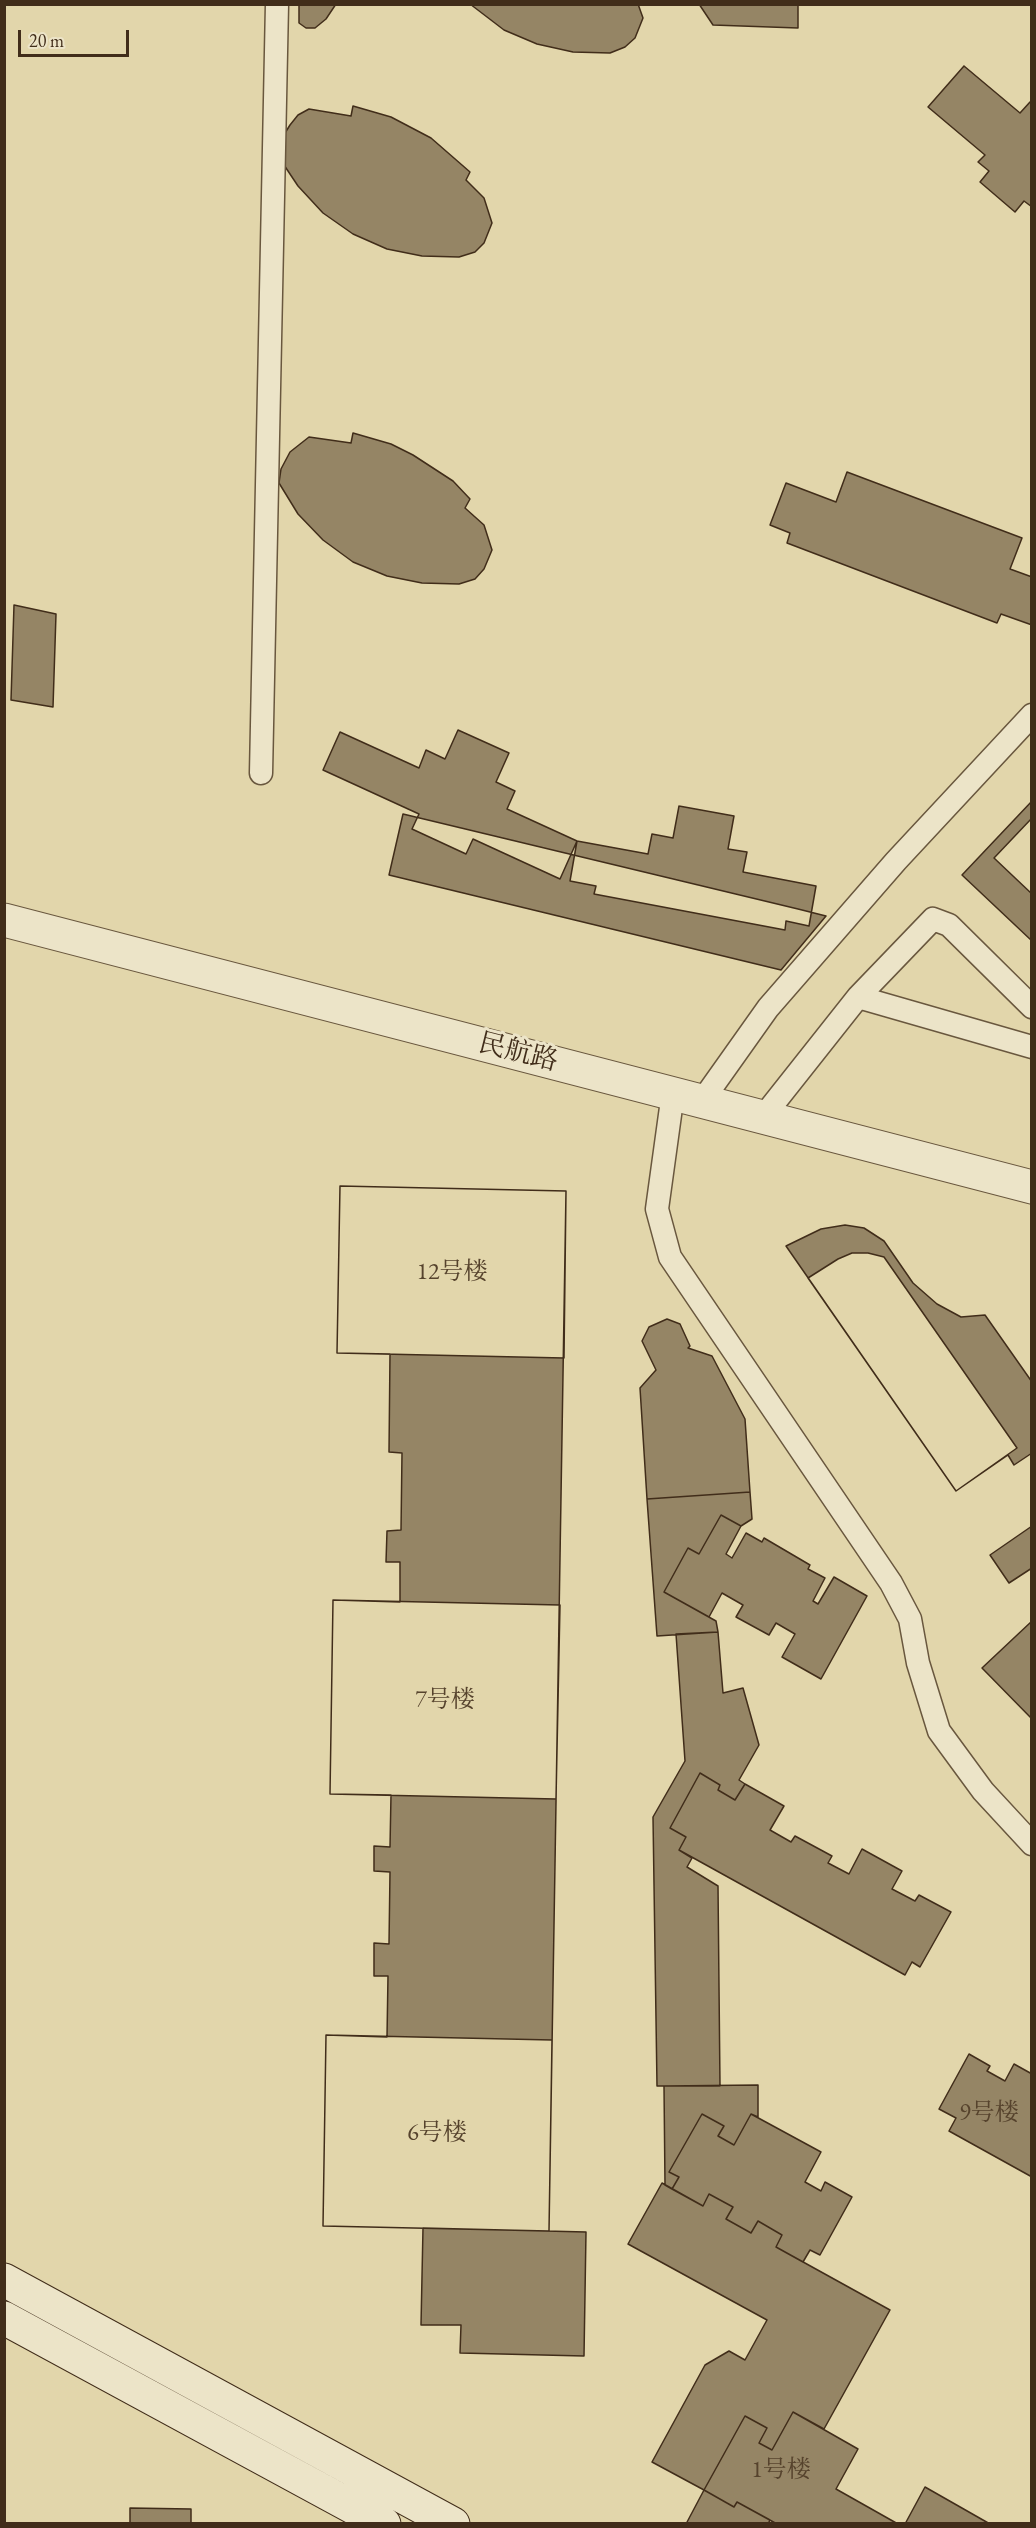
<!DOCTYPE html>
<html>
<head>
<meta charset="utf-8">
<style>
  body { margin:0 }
  #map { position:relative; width:1036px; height:2528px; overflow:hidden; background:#e2d6ab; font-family:"EB Garamond",serif }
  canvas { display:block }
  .frame { position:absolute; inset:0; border:6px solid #412d1a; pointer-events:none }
  .scale { position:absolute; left:18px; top:30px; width:111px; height:27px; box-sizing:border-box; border:3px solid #412d1a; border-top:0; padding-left:8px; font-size:18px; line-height:21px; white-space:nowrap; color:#412d1a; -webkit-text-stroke:4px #ece4c8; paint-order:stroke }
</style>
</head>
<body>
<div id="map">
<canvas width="1036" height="2528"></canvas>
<div class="frame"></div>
<div class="scale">20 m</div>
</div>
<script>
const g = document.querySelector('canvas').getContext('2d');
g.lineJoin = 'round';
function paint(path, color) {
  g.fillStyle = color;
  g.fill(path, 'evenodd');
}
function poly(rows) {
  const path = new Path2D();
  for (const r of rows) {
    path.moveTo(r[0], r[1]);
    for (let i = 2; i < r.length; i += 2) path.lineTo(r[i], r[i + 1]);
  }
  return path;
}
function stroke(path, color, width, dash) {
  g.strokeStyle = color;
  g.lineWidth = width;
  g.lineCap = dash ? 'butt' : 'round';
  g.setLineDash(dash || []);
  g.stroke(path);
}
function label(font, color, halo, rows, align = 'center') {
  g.font = font + ' "EB Garamond","Noto Serif SC",serif';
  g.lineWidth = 6;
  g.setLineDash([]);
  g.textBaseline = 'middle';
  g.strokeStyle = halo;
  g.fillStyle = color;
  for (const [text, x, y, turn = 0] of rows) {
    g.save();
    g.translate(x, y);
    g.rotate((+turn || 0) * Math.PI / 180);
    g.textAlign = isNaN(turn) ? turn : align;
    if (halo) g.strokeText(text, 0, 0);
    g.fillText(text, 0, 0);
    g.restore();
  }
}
const building = poly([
  [299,4,336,4,326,19,315,28,306,28,299,23,299,4],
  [470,4,638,4,643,18,635,38,625,47,610,53,573,52,537,44,504,30,470,4],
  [699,4,798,4,798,28,713,25,699,4],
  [964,66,1020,113,1030,102,1032,103,1032,207,1024,201,1015,212,980,182,989,171,978,162,985,155,928,107,964,66],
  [353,106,391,117,431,138,470,172,466,180,484,198,492,223,484,243,475,252,459,257,422,256,387,249,353,234,323,213,298,186,278,156,280,141,290,125,298,115,309,109,351,116,353,106],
  [353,433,391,444,413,455,453,481,470,499,465,508,484,525,492,550,484,569,475,579,459,584,422,583,387,576,353,562,323,540,298,514,279,483,281,469,290,452,309,437,351,443,353,433],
  [847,472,1022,538,1010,569,1032,577,1032,625,1001,614,997,623,787,543,790,533,770,525,786,483,836,502,847,472],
  [14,605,56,614,53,707,11,700,14,605],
  [458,730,509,753,496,782,515,791,507,809,577,841,560,879,473,839,466,854,412,829,419,814,323,770,340,732,419,768,426,750,445,759,458,730],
  [1032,801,1032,941,962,875,1032,801],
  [679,806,734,816,728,849,747,852,743,872,816,886,809,926,786,921,785,930,594,894,596,886,570,881,577,841,648,854,652,834,673,838,679,806],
  [403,814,798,909,826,916,781,970,389,875,403,814],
  [1032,818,1032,894,994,858,1032,818],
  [340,1186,566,1191,549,2231,323,2226,326,2035,387,2037,388,1976,374,1976,374,1943,389,1944,390,1872,374,1871,374,1846,390,1847,391,1795,330,1794,333,1600,400,1602,400,1562,386,1562,387,1531,401,1530,402,1453,389,1452,390,1354,337,1353,340,1186],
  [340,1186,566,1191,564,1358,337,1353,340,1186],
  [845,1225,864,1228,884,1241,913,1283,937,1304,961,1317,985,1315,1032,1382,1032,1453,1014,1465,1008,1455,956,1491,786,1246,821,1229,845,1225],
  [852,1253,868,1253,884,1257,1017,1448,956,1491,808,1278,838,1259,852,1253],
  [667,1319,680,1324,690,1346,688,1348,712,1356,745,1419,750,1492,647,1499,640,1388,656,1370,642,1341,649,1327,667,1319],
  [750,1492,752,1519,741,1526,721,1515,699,1554,688,1548,664,1592,716,1621,718,1632,657,1636,647,1499,750,1492],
  [721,1515,741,1526,726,1554,732,1558,746,1533,762,1542,764,1538,810,1565,808,1569,825,1578,813,1601,818,1604,834,1577,867,1596,821,1679,782,1657,795,1634,776,1623,769,1635,736,1617,743,1605,722,1593,709,1617,664,1592,688,1548,699,1554,721,1515],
  [1032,1526,1032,1568,1009,1583,990,1555,1032,1526],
  [333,1600,560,1605,556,1799,330,1794,333,1600],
  [1032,1621,1032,1719,982,1668,1032,1621],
  [718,1632,723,1693,743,1688,759,1745,739,1780,745,1784,735,1800,718,1790,720,1785,700,1773,670,1828,686,1837,679,1850,692,1858,687,1867,718,1886,720,2086,657,2086,653,1817,685,1761,676,1634,718,1632],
  [700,1773,720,1785,718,1790,735,1800,745,1784,784,1806,770,1830,791,1842,795,1836,832,1856,828,1863,849,1874,862,1849,902,1871,892,1889,915,1901,919,1895,951,1912,920,1967,912,1962,905,1975,679,1850,686,1837,670,1828,700,1773],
  [326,2035,552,2040,549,2231,323,2226,326,2035],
  [969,2054,990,2066,987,2071,1005,2081,1014,2064,1032,2074,1032,2177,949,2131,956,2118,939,2109,969,2054],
  [758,2085,758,2117,751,2114,734,2145,718,2136,724,2126,702,2114,669,2172,679,2177,672,2189,665,2185,664,2086,758,2085],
  [702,2114,724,2126,718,2136,734,2145,751,2114,821,2152,805,2182,821,2191,825,2182,852,2197,820,2255,810,2250,803,2262,776,2247,782,2235,758,2221,751,2233,726,2219,733,2207,709,2194,703,2206,672,2189,679,2177,669,2172,702,2114],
  [662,2183,703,2206,709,2194,733,2207,726,2219,751,2233,758,2221,782,2235,776,2247,890,2310,824,2429,793,2412,772,2450,759,2443,767,2428,745,2416,704,2490,652,2462,705,2365,729,2351,745,2360,767,2320,628,2244,662,2183],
  [423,2228,586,2232,584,2356,460,2353,461,2325,421,2325,423,2228],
  [793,2412,858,2449,836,2489,898,2524,777,2524,737,2502,734,2507,704,2490,745,2416,767,2428,759,2443,772,2450,793,2412],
  [925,2487,990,2524,905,2524,925,2487],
  [704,2490,734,2507,737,2502,770,2520,768,2524,686,2524,704,2490],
  [130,2508,191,2509,191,2524,130,2524,130,2508]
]);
paint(building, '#958565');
stroke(building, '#412d1a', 1.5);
const lane = poly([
  [261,773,277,4],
  [858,997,933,919,949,925,1032,1007],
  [673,1093,657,1209,670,1257,891,1583,910,1619,918,1663,939,1731,983,1791,1032,1844],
  [702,1101,768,1008,896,861,1032,715],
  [763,1117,858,997,1032,1047]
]);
const street = poly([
  [4,920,1032,1187]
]);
const secondary = poly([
  [4,2280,453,2524],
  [4,2318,384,2524]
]);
stroke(lane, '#69573e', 25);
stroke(street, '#69573e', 35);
stroke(secondary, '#412d1a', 35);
stroke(lane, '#ece4c8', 22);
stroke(street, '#ece4c8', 33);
stroke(secondary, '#ece4c8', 33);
label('24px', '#56432d', null, [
  ["12号楼",452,1272],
  ["7号楼",445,1700],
  ["9号楼",989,2113],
  ["6号楼",437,2133],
  ["1号楼",781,2470]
]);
label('27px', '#412d1a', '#ece4c8', [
  ["民航路",518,1053,14]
]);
</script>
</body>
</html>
